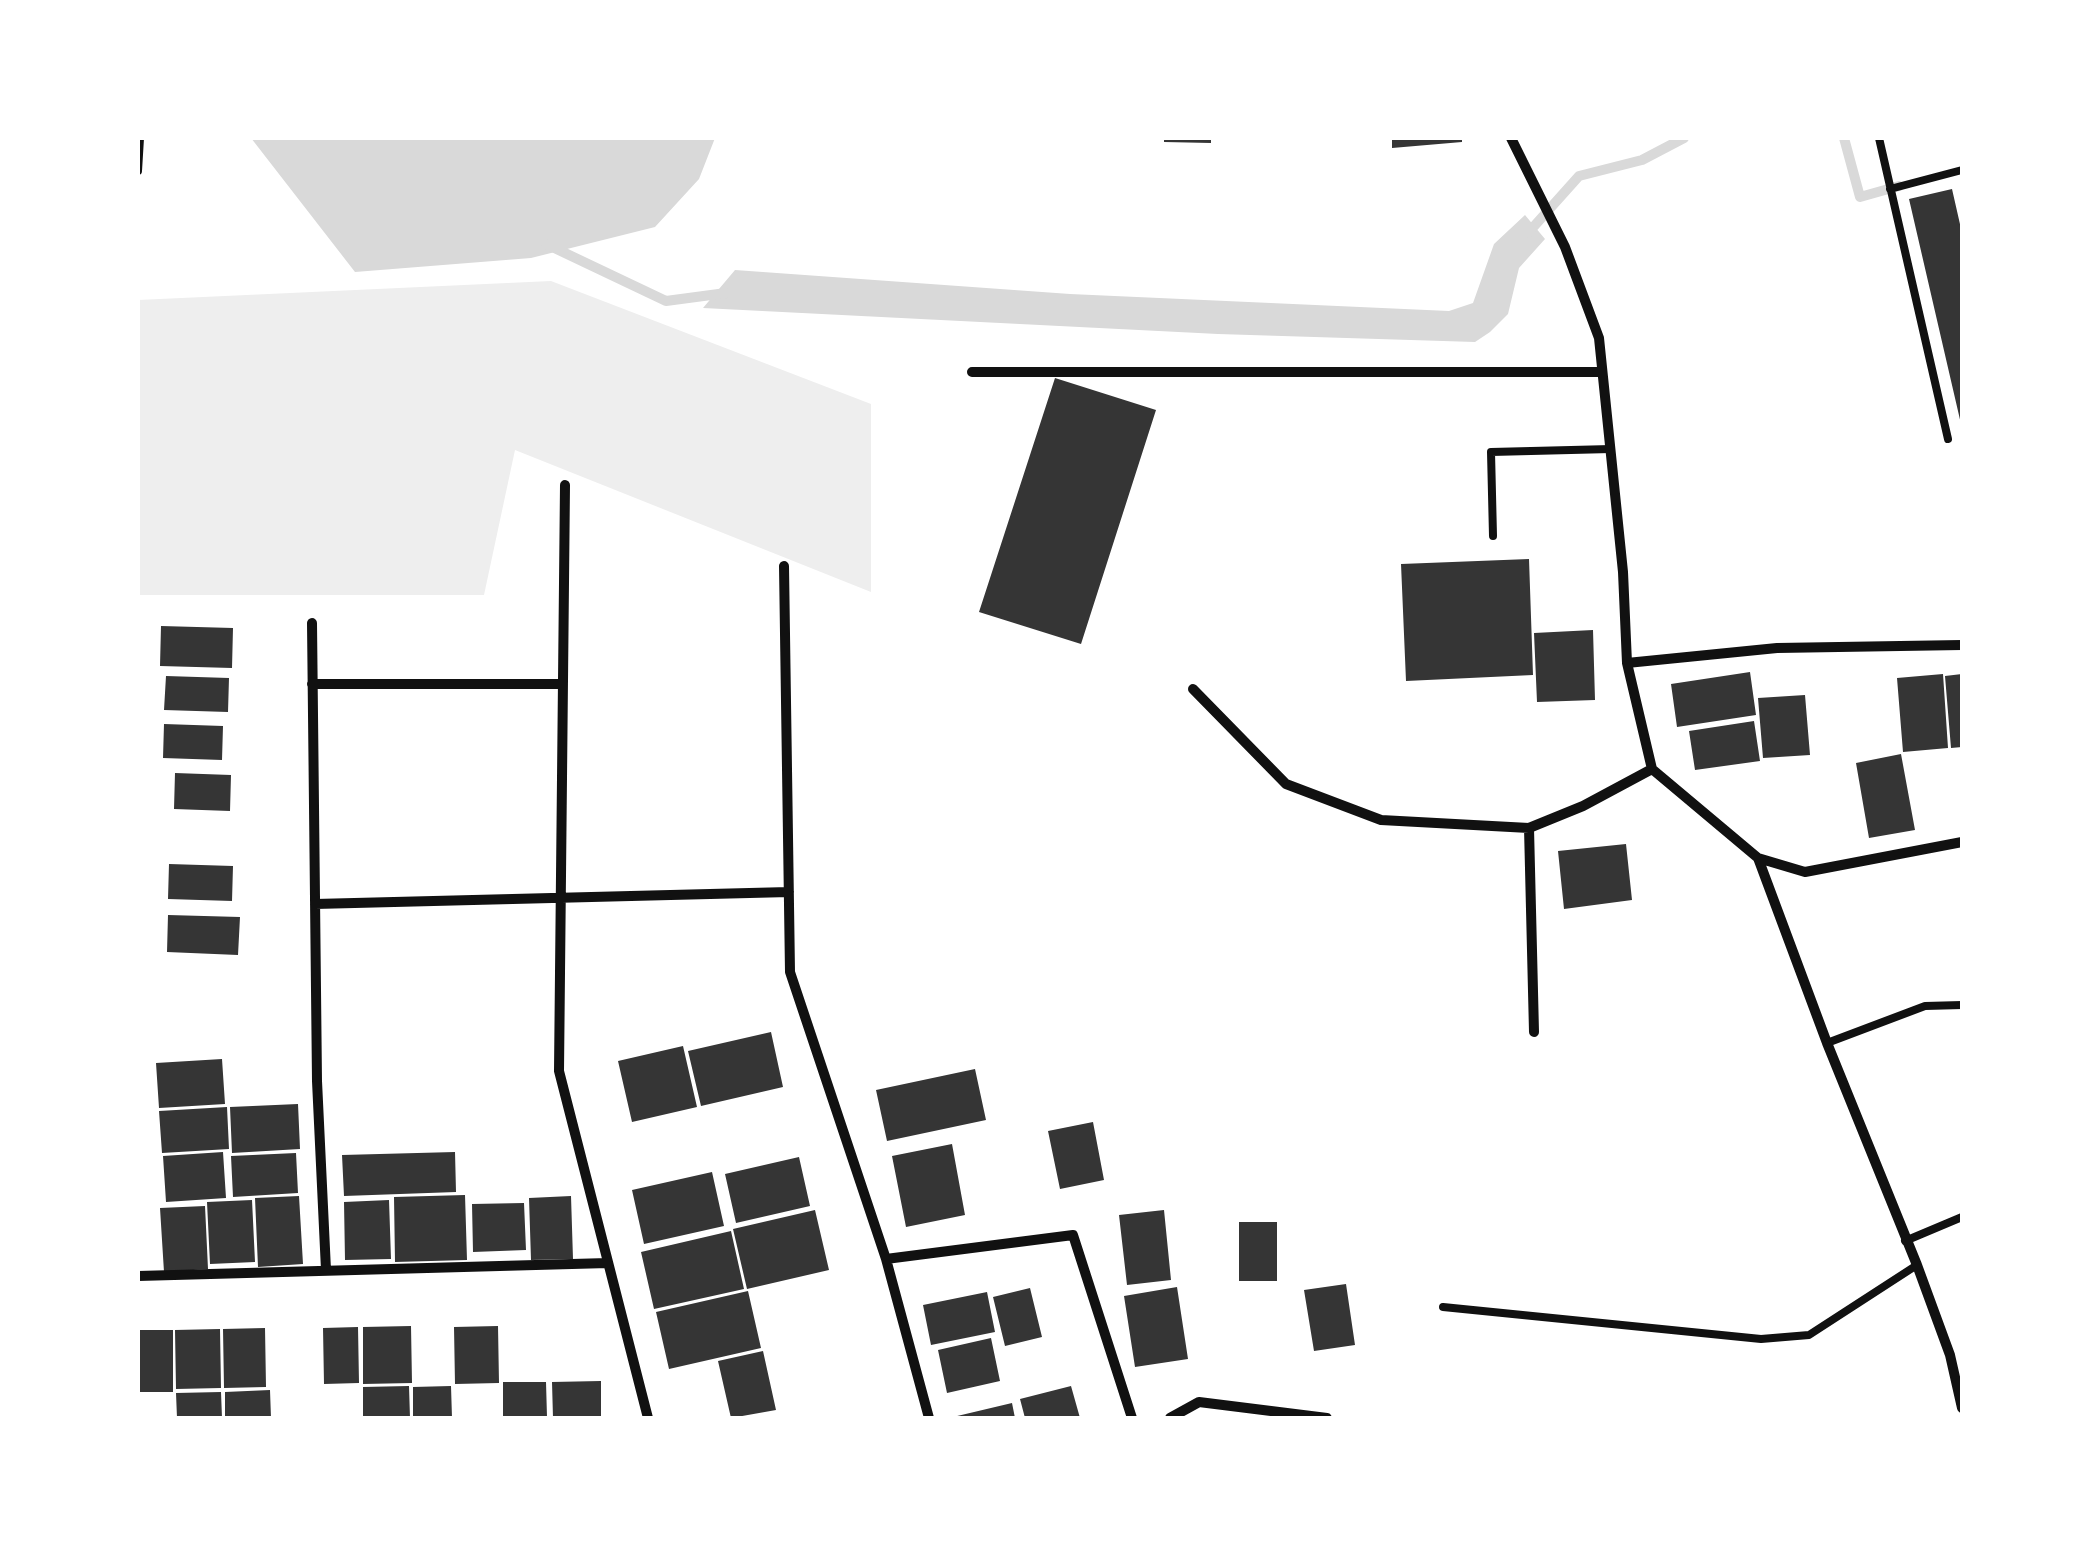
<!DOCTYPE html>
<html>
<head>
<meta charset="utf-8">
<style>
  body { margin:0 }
  #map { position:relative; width:2100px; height:1556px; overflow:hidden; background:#fff; font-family:"DejaVu Sans",sans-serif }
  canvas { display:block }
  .frame { position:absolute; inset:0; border:140px solid #fff; pointer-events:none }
</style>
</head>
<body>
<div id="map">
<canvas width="2100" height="1556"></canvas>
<div class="frame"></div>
</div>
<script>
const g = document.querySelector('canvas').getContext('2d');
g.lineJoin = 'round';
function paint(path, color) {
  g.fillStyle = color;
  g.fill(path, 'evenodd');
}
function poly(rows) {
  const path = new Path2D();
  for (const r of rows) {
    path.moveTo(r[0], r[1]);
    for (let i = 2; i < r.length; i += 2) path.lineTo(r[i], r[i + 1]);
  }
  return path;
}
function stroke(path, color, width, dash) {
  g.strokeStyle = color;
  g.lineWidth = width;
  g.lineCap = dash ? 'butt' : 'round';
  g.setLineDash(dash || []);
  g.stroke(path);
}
paint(poly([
  [551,281,871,404,871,592,515,450,484,595,138,595,138,300]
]), '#eee');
paint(poly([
  [251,138,715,138,699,179,655,227,531,258,355,272],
  [1525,215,1545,239,1519,268,1508,314,1490,332,1475,342,1218,334,703,308,735,270,1070,294,1449,311,1473,303,1494,244]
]), '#d9d9d9');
stroke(poly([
  [1844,138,1860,197,1899,186],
  [1528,233,1579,176,1642,160,1684,138],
  [546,244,666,301,726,293]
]), '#d9d9d9', 10);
paint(poly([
  [1164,138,1211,138,1211,143,1164,142],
  [1392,138,1462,138,1462,142,1392,148],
  [1952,189,1962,233,1961,424,1909,199],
  [1055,378,1156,410,1081,644,979,612],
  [1529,559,1533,675,1406,681,1401,564],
  [161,626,233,628,232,668,160,666],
  [1593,630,1595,700,1537,702,1534,633],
  [1750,672,1756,715,1677,727,1671,684],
  [1943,674,1948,748,1903,752,1897,678],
  [1962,674,1962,747,1951,748,1945,676],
  [166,676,229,678,228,712,164,710],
  [1805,695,1810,755,1763,758,1758,698],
  [1754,721,1760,761,1695,770,1689,731],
  [164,724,223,726,222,760,163,758],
  [1901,754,1915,830,1869,838,1856,763],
  [175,773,231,775,230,811,174,809],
  [1626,844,1632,900,1564,909,1558,851],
  [169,864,233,866,232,901,168,899],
  [168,915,240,917,238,955,167,952],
  [771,1032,783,1087,701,1106,688,1051],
  [683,1046,697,1107,632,1122,618,1061],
  [222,1059,225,1104,159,1108,156,1063],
  [975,1069,986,1120,887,1141,876,1090],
  [298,1104,300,1149,232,1153,230,1107],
  [227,1107,229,1149,162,1153,159,1111],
  [1093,1122,1104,1180,1060,1189,1048,1131],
  [952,1144,965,1215,906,1227,892,1156],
  [223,1152,226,1198,166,1202,163,1156],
  [455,1152,456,1192,344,1196,342,1155],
  [296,1153,298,1193,233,1197,231,1156],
  [799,1157,810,1206,736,1223,725,1174],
  [712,1172,724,1226,644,1244,632,1190],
  [465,1195,467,1260,395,1262,394,1197],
  [299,1196,303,1264,258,1267,255,1198],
  [571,1196,573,1259,531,1260,529,1198],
  [252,1200,255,1262,210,1264,207,1202],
  [389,1200,391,1259,345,1260,344,1202],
  [524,1203,526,1250,473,1252,472,1204],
  [205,1206,208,1269,164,1272,160,1208],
  [815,1210,829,1270,747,1289,733,1229],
  [1164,1210,1171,1280,1127,1285,1119,1215],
  [1239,1222,1277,1222,1277,1281,1239,1281],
  [731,1231,744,1289,654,1309,641,1252],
  [1346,1284,1355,1345,1314,1351,1304,1290],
  [1177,1287,1188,1359,1135,1367,1124,1296],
  [1030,1288,1042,1337,1005,1346,993,1297],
  [748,1291,761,1348,669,1369,656,1312],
  [987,1292,995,1332,931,1345,923,1305],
  [411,1326,412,1383,363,1384,363,1327],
  [498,1326,499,1383,455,1384,454,1327],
  [358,1327,359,1383,324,1384,323,1328],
  [265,1328,266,1387,224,1388,223,1329],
  [220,1329,221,1388,176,1389,175,1330],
  [138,1330,173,1330,173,1392,138,1392],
  [991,1338,1000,1381,947,1393,938,1350],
  [763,1351,776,1410,731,1418,718,1361],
  [601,1381,601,1418,553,1418,552,1382],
  [503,1382,546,1382,547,1417,503,1417],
  [409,1386,410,1418,363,1418,363,1387],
  [451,1386,452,1418,413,1418,413,1387],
  [1071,1386,1080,1418,1025,1418,1020,1399],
  [270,1390,271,1418,225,1418,225,1392],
  [221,1392,222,1418,177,1418,176,1393],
  [1012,1403,1015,1418,953,1418,953,1417]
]), '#353535');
stroke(poly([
  [1879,138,1948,439],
  [138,171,140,138],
  [1890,189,1962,170],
  [1493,536,1491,452,1611,449],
  [1827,1043,1925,1006,1962,1005],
  [1905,1241,1962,1217],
  [1443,1307,1761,1339,1809,1335,1917,1265]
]), '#111', 8);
stroke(poly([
  [1511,138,1565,247,1599,338,1623,572,1627,663,1652,769,1758,858,1827,1043,1917,1265,1950,1355,1962,1408],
  [972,372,1600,372],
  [565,485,559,1071,648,1418],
  [784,566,790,972,886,1259,929,1418],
  [312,623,317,1081,326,1270],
  [1627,663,1777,648,1962,645],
  [312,684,563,684],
  [1193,689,1286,784,1381,820,1529,828,1583,806,1652,769],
  [1529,828,1534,1032],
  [1758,858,1805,872,1962,842],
  [315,904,789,892],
  [886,1259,1073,1235,1132,1418],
  [138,1276,608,1263],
  [1170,1418,1199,1402,1327,1418]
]), '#111', 10);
</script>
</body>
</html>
